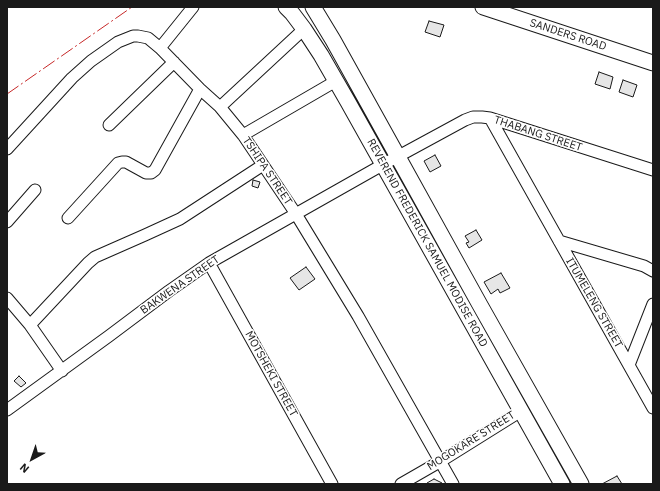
<!DOCTYPE html>
<html>
<head>
<meta charset="utf-8">
<style>
  body { margin:0 }
  #map { position:relative; width:660px; height:491px; overflow:hidden; background:#fff; font-family:"IBM Plex Sans",sans-serif }
  canvas { display:block }
  .frame { position:absolute; inset:0; border:8px solid #1a1a1a; pointer-events:none }
  .north { position:absolute; left:12px; top:439px; width:40px; height:40px; -webkit-text-stroke:3px #fff; paint-order:stroke; rotate:220deg; font-size:11px; font-weight:700; line-height:16px; text-align:center; color:#1a1a1a }
  .north::after { content:''; display:block; margin:auto; width:14px; height:18px; background:#1a1a1a; clip-path:polygon(50% 0,100% 100%,50% 72%,0 100%) }
</style>
</head>
<body>
<div id="map">
<canvas width="660" height="491"></canvas>
<div class="frame"></div>
<div class="north">N</div>
</div>
<script>
const g = document.querySelector('canvas').getContext('2d');
g.lineJoin = 'round';
function paint(path, color) {
  g.fillStyle = color;
  g.fill(path, 'evenodd');
}
function poly(rows) {
  const path = new Path2D();
  for (const r of rows) {
    path.moveTo(r[0], r[1]);
    for (let i = 2; i < r.length; i += 2) path.lineTo(r[i], r[i + 1]);
  }
  return path;
}
function stroke(path, color, width, dash) {
  g.strokeStyle = color;
  g.lineWidth = width;
  g.lineCap = dash ? 'butt' : 'round';
  g.setLineDash(dash || []);
  g.stroke(path);
}
function label(font, color, halo, rows, align = 'center') {
  g.font = font + ' "IBM Plex Sans",sans-serif';
  g.lineWidth = 3;
  g.setLineDash([]);
  g.textBaseline = 'middle';
  g.strokeStyle = halo;
  g.fillStyle = color;
  for (const [text, x, y, turn = 0] of rows) {
    g.save();
    g.translate(x, y);
    g.rotate((+turn || 0) * Math.PI / 180);
    g.textAlign = isNaN(turn) ? turn : align;
    if (halo) g.strokeText(text, 0, 0);
    g.fillText(text, 0, 0);
    g.restore();
  }
}
const building = poly([
  [429,21,444,25,440,37,425,32,429,21],
  [599,72,613,77,610,89,595,84,599,72],
  [623,80,637,85,633,97,619,92,623,80],
  [435,155,441,166,430,172,424,161,435,155],
  [253,180,260,182,258,188,252,186,253,180],
  [476,230,482,240,469,248,466,243,469,242,465,236,476,230],
  [306,267,315,279,299,290,290,278,306,267],
  [501,273,510,288,500,293,498,289,491,294,484,282,501,273],
  [19,376,26,383,21,387,14,381,19,376],
  [617,476,622,484,602,484,617,476],
  [434,479,442,483,442,484,428,484,427,483,434,479]
]);
paint(building, '#e6e6e6');
stroke(building, '#1a1a1a', 1);
const street = poly([
  [160,48,193,7],
  [220,107,304,29],
  [490,118,653,408],
  [109,125,174,62],
  [243,135,336,81],
  [7,149,72,78,91,61,118,42,133,36,138,36,148,38,160,48,200,89,220,107,243,135,296,214,358,316,453,484],
  [68,218,118,163,122,162,126,162,146,173,151,173,155,170,200,89],
  [7,222,35,190],
  [559,241,644,266,653,271],
  [209,263,332,484],
  [7,298,30,325,62,371],
  [30,325,88,263,95,257,145,235,180,219,263,165],
  [629,365,653,304],
  [7,410,109,336,169,291,209,263,384,164,465,120,473,117,482,117,490,118,653,170],
  [401,484,441,461,521,411]
]);
const secondary = poly([
  [286,7,292,13,304,29,321,55,348,102,562,484],
  [313,7,333,40,398,157,480,305,581,484],
  [483,7,653,63]
]);
stroke(street, '#1a1a1a', 13);
stroke(secondary, '#1a1a1a', 17);
stroke(street, '#fff', 11);
stroke(secondary, '#fff', 15);
stroke(poly([
  [7,94,132,7]
]), '#c62828', 1, [14, 3, 2, 3]);
label('11px', '#1a1a1a', '#fff', [
  ["SANDERS ROAD",568,35,18],
  ["THABANG STREET",538,134,18],
  ["TSHIPA STREET",267,171,56],
  ["REVEREND FREDERICK SAMUEL MODISE ROAD",427,243,61],
  ["BAKWENA STREET",180,285,-35],
  ["ITUMELENG STREET",594,303,60],
  ["MOTSHEKI STREET",271,374,61],
  ["MOGOKARE STREET",471,441,-32]
]);
</script>
</body>
</html>
